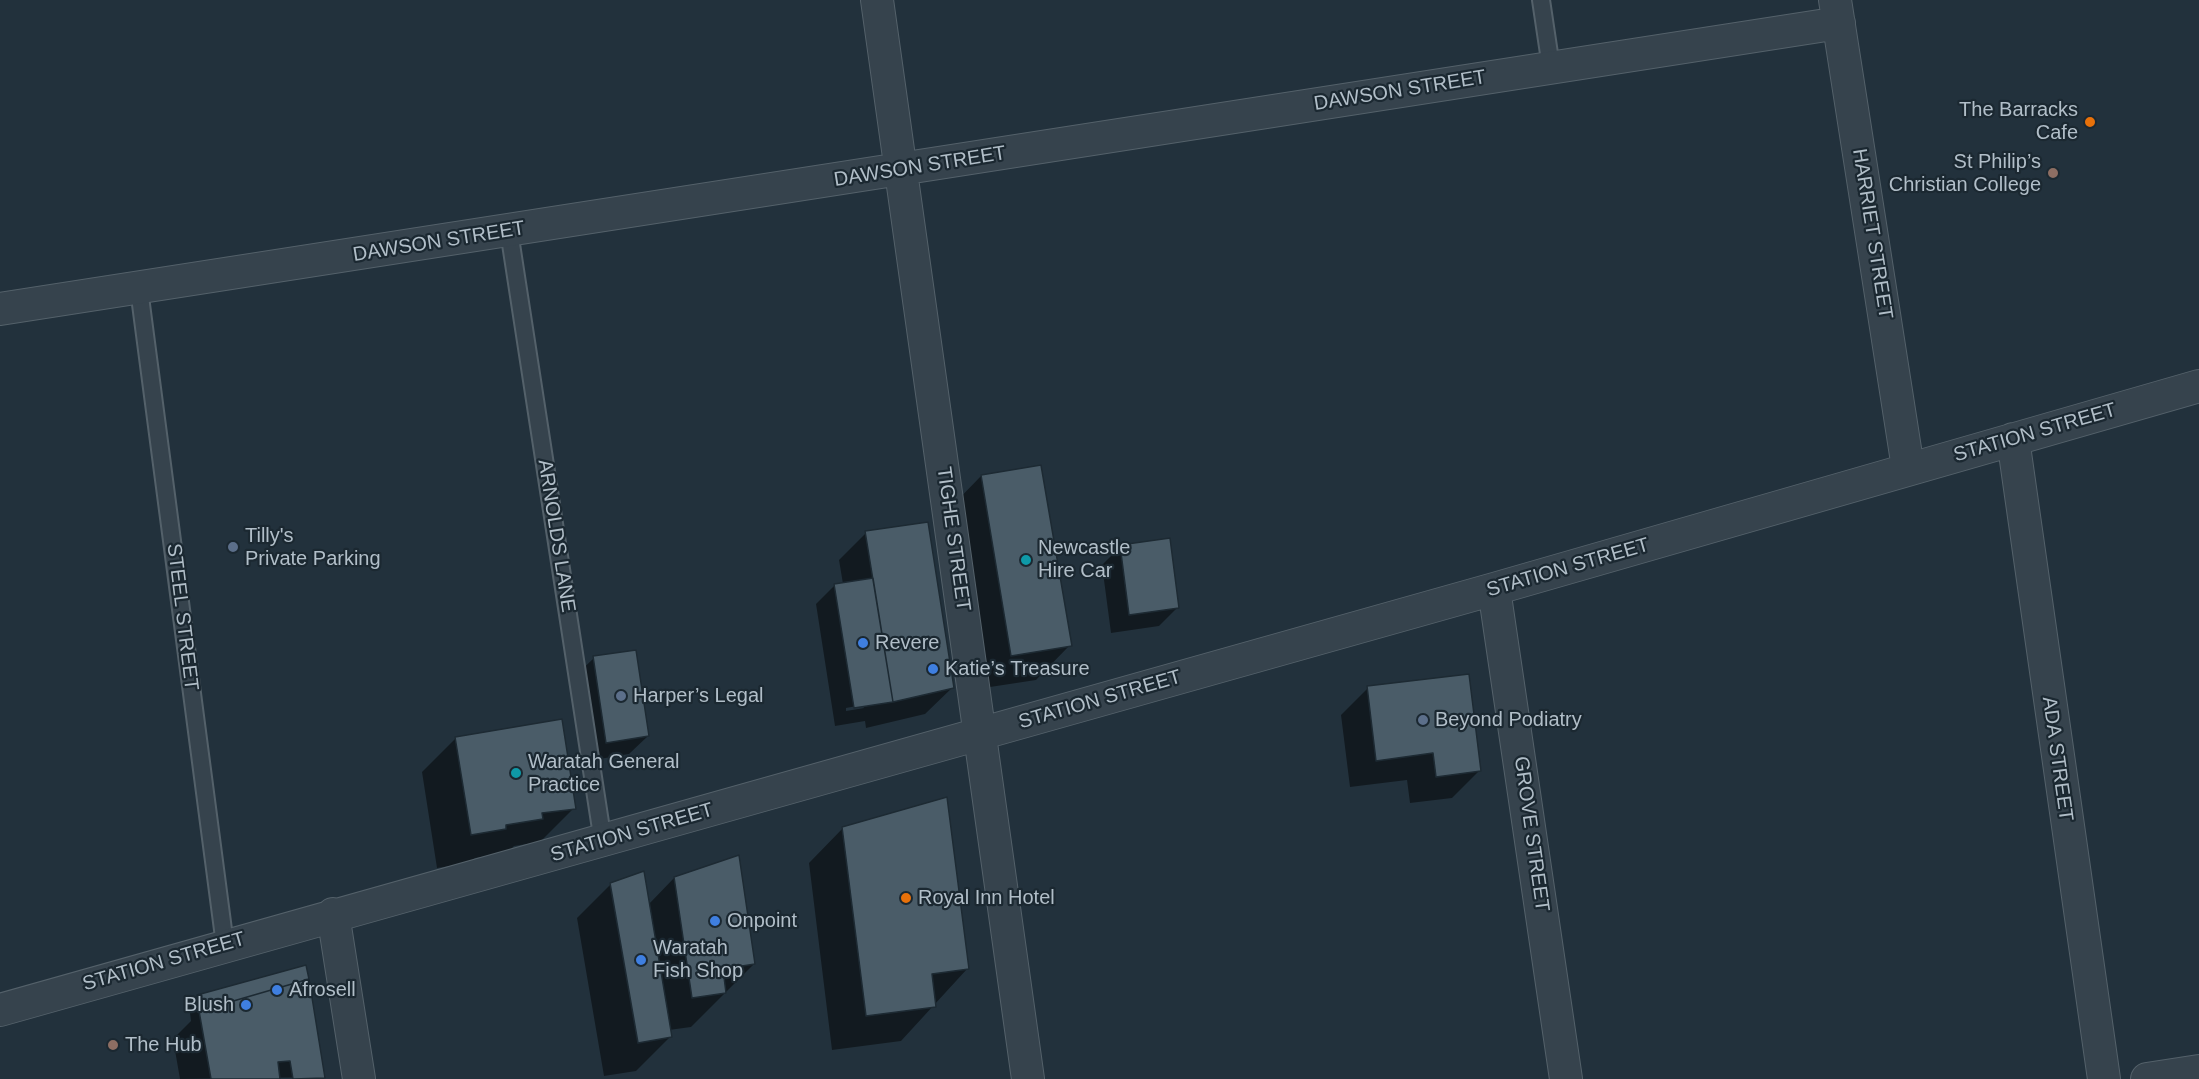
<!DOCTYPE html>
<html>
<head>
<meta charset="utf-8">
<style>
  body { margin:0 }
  canvas { display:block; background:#22313c }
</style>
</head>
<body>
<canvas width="2199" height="1079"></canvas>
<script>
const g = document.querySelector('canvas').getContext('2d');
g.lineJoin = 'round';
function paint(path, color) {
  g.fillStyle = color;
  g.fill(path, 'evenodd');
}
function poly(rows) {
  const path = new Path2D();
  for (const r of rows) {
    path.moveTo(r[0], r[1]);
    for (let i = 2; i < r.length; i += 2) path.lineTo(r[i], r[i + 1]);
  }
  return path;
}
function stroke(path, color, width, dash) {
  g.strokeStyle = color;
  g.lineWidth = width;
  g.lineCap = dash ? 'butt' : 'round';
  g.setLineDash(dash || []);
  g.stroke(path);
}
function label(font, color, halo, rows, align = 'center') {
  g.font = font + ' Arial,sans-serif';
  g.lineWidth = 4.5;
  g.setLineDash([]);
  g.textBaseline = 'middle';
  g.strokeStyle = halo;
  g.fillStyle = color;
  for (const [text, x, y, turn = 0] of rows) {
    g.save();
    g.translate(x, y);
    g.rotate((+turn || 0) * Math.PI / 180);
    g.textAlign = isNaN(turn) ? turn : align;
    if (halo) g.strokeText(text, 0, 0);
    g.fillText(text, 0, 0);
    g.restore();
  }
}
paint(poly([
  [981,476,1070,645,1036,680,977,689,947,511],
  [866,533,953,687,925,714,866,728,865,721,835,726,816,604,834,586,843,584,839,560],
  [862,705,864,708,846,711,846,708],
  [1120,547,1177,608,1159,626,1111,633,1102,565],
  [594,658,648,736,629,754,588,761,575,676],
  [1368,688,1479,771,1452,798,1410,803,1407,780,1350,787,1341,715],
  [456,738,574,808,540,842,514,846,507,853,475,858,470,863,437,868,422,772],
  [843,828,968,968,901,1041,832,1050,809,863],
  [674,878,754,964,691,1027,669,1030,670,1037,636,1071,604,1076,577,918,611,884,648,905],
  [198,996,324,1077,180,1079,173,1039,191,1021,189,1005]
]), '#0007');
const building = poly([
  [1041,465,1072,646,1011,656,981,475,1041,465],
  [928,522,954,688,893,702,865,531,928,522],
  [1170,538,1179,608,1129,615,1120,545,1170,538],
  [873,578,893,702,854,708,834,584,873,578],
  [636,650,649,736,606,743,593,656,636,650],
  [1469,674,1481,771,1436,777,1433,753,1376,761,1367,686,1469,674],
  [562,719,576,809,542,813,543,819,506,825,506,829,471,835,455,737,562,719],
  [947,797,969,969,932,974,936,1007,866,1016,842,827,947,797],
  [739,855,755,964,723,969,726,993,692,998,674,877,739,855],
  [644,871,672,1037,638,1043,610,883,644,871],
  [306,965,309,979,199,1011,197,995,306,965],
  [309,979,325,1078,293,1079,290,1061,278,1062,280,1079,211,1079,199,1011,309,979]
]);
paint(building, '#4a5c68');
stroke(building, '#1d2a33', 1.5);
const lane = poly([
  [1541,0,1551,67],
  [509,231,603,842],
  [139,289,225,945]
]);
const street = poly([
  [877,0,1028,1079],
  [1835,0,1908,468],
  [0,309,1839,23],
  [2013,439,2104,1079],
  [1494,589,1566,1079],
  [333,914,359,1079],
  [0,1010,1494,589,2199,386],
  [2147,1079,2199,1071]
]);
stroke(lane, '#54616a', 20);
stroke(street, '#54616a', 34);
stroke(lane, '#36434d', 16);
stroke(street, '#36434d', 32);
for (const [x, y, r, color] of [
  [2090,122,6,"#e8710a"],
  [2053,173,6,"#8d6e63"],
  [233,547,6,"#5c6f8a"],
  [1026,560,6,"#0f9aa8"],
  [863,643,6,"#3f7fe0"],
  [933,669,6,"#3f7fe0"],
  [621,696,6,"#5c6f8a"],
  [1423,720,6,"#5c6f8a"],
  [516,773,6,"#0f9aa8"],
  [906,898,6,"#e8710a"],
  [715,921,6,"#3f7fe0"],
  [641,960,6,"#3f7fe0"],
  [277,990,6,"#3f7fe0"],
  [246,1005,6,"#3f7fe0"],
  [113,1045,6,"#8d6e63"]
]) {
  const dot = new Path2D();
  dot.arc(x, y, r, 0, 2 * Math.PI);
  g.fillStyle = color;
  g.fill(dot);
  stroke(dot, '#1b2831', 2);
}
label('20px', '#b1bec8', '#1b2831', [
  ["DAWSON STREET",1400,91,-9],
  ["DAWSON STREET",920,167,-9],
  ["HARRIET STREET",1872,234,81],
  ["DAWSON STREET",439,242,-9],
  ["STATION STREET",2035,433,-16],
  ["ARNOLDS LANE",556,536,81],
  ["TIGHE STREET",953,539,82],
  ["STATION STREET",1568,568,-16],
  ["STEEL STREET",182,617,83],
  ["STATION STREET",1100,700,-16],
  ["ADA STREET",2057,759,82],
  ["STATION STREET",632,833,-16],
  ["GROVE STREET",1531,834,82],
  ["STATION STREET",164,962,-16]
]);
label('20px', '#b1bec8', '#1b2831', [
  ["The Barracks",2078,110,"right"],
  ["Cafe",2078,133,"right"],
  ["St Philip’s",2041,162,"right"],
  ["Christian College",2041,185,"right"],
  ["Tilly's",245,536],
  ["Private Parking",245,559],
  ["Newcastle",1038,548],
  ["Hire Car",1038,571],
  ["Revere",875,643],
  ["Katie’s Treasure",945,669],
  ["Harper’s Legal",633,696],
  ["Beyond Podiatry",1435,720],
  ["Waratah General",528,762],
  ["Practice",528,785],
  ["Royal Inn Hotel",918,898],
  ["Onpoint",727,921],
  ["Waratah",653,948],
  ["Fish Shop",653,971],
  ["Afrosell",289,990],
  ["Blush",234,1005,"right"],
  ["The Hub",125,1045]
], 'left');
</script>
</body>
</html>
